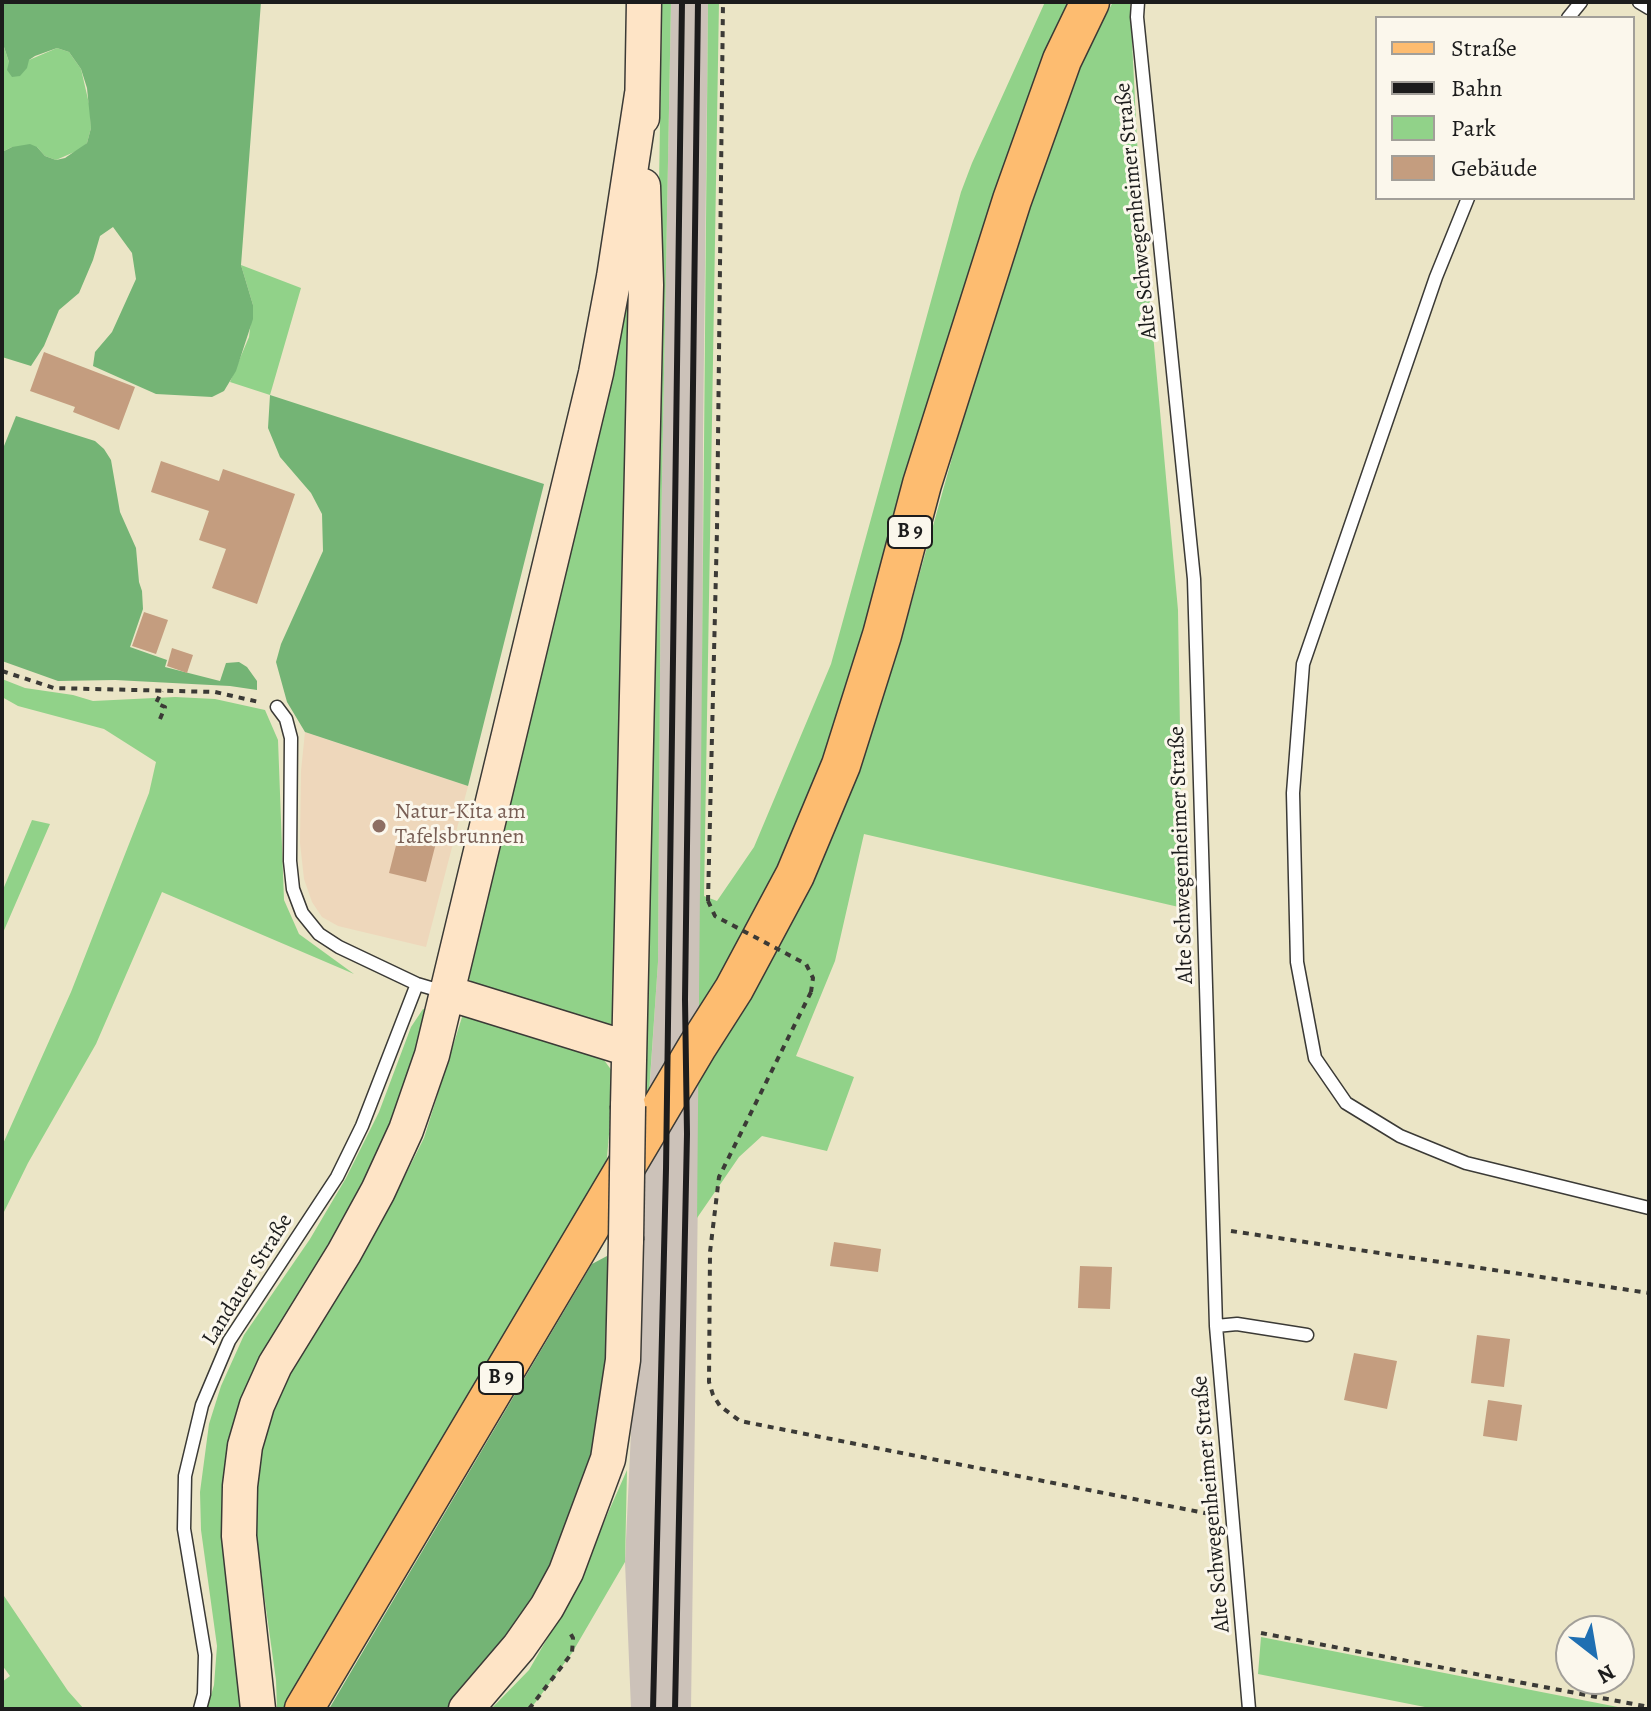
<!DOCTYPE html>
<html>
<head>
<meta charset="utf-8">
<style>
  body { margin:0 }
  #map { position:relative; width:1651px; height:1711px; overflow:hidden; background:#ebe5c6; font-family:Alegreya,serif }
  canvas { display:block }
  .frame { position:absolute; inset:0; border:4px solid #1c1c1c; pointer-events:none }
  .legend { position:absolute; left:1375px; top:16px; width:260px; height:184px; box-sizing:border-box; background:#fbf7ec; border:2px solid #a29f99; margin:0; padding:10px 14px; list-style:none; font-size:24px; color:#1c1c1c }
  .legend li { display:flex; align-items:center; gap:16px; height:40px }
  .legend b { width:40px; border:2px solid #a29f99 }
  .north { position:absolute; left:1555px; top:1615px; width:80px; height:80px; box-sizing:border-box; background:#fbf7ec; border:2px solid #a29f99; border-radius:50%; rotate:149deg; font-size:22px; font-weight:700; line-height:32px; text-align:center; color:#1c1c1c }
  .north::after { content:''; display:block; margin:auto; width:28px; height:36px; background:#1f6fb2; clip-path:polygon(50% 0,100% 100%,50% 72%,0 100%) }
</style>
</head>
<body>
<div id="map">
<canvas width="1651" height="1711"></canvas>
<div class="frame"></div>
<ul class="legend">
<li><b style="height:10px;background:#fdbc70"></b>Straße</li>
<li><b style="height:10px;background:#1c1c1c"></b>Bahn</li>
<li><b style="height:22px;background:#91d289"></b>Park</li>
<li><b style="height:22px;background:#c49d7f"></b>Gebäude</li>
</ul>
<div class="north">N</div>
</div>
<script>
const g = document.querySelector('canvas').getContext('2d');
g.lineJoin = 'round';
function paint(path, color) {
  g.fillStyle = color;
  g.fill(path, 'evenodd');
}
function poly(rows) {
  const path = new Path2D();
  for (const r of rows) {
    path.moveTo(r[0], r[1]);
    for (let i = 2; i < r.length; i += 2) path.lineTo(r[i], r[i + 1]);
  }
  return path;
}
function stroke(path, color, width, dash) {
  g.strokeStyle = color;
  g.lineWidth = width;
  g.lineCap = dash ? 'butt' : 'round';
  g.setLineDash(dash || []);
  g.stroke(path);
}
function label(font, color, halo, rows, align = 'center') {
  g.font = font + ' Alegreya,serif';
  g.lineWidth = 6;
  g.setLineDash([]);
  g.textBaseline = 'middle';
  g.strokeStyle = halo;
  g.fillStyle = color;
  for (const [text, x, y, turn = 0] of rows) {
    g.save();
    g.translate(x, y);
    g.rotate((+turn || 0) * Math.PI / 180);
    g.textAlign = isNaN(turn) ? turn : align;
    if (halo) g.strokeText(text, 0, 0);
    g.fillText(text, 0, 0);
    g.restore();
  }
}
paint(poly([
  [305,732,468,786,426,947,338,926,322,917,312,902,304,879,300,843,301,771]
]), '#eed7bb');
paint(poly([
  [671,2,708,2,703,439,702,896,691,1709,631,1709,625,1562,641,1214,658,962,661,533]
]), '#ccc2b9');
paint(poly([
  [662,2,671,2,661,533,658,962,649,1093,644,1095],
  [708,2,719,2,704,896,717,901,754,847,831,664,961,192,972,163,1045,2,1075,2,846,800,898,651,1001,283,1078,66,1113,2,1130,2,1139,179,1178,610,1183,908,864,834,835,961,796,1056,854,1077,827,1151,762,1136,739,1157,697,1218],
  [2,41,9,62,29,60,57,48,69,52,81,69,90,108,91,128,87,143,79,150,56,160,45,156,37,147,12,147,2,152],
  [241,265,301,288,270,395,230,382,249,337,253,305],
  [629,284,616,1020,607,1029,474,984,467,977],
  [2,679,25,688,73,695,93,701,175,697,215,699,265,710,278,740,284,900,299,934,354,974,162,892,96,1044,28,1163,2,1216,2,1146,71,992,149,793,156,762,104,729,18,706,2,697],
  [32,820,50,824,2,935,2,892],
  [423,1009,430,1009,401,1118,260,1379,248,1709,207,1709,214,1685,217,1646,201,1530,200,1492,209,1424,221,1386,244,1335,310,1239,346,1178,379,1112,411,1027],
  [463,1014,604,1060,612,1071,612,1100,605,1180,292,1709,277,1709,276,1680,257,1544,253,1483,262,1427,290,1364,391,1204,424,1138],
  [627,1470,625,1562,572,1653,535,1703,529,1709,491,1709,529,1670,570,1599],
  [2,1593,68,1691,84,1709,2,1709,2,1682,10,1676,2,1665],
  [1261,1637,1628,1709,1629,1709,1435,1709,1258,1674]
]), '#91d289');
paint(poly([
  [2,2,261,2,241,265,253,305,253,319,236,371,224,391,212,397,156,394,93,366,95,352,112,332,136,279,132,253,113,227,100,236,93,260,79,293,59,310,44,346,31,366,2,357,2,152,12,147,30,144,37,147,45,156,56,160,65,158,87,143,91,128,87,88,81,69,69,52,57,48,35,56,29,60,27,68,20,76,12,77,7,70,9,62,2,41],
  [270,395,544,484,468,786,305,732,287,702,276,662,281,644,323,551,322,514,311,493,280,457,268,428],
  [16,416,95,441,104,449,111,460,120,512,136,548,139,582,142,591,143,609,130,647,167,660,165,667,220,681,226,663,239,662,247,667,257,681,257,690,230,686,115,680,58,681,2,661,2,451],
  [607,1256,609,1382,599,1444,548,1584,470,1688,449,1709,329,1709,592,1264]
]), '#74b475');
paint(poly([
  [44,352,135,387,119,430,73,412,75,407,30,391],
  [161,461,219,481,223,469,295,494,257,604,212,588,226,549,199,540,209,511,151,492],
  [144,612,168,620,156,654,132,646],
  [172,648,193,655,187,673,167,666],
  [400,830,437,839,426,882,389,873],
  [834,1242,881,1249,878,1272,830,1266],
  [1080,1266,1112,1267,1110,1309,1078,1308],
  [1477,1335,1510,1339,1504,1387,1471,1383],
  [1354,1353,1397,1361,1387,1409,1344,1400],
  [1488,1400,1522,1405,1517,1441,1483,1436]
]), '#c49d7f');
const lane = poly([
  [1138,2,1137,17,1194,579,1216,1326,1249,1709],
  [1639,2,1649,8],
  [1568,18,1581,2],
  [1468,198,1436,277,1303,664,1293,793,1297,962,1315,1058,1346,1103,1400,1136,1466,1163,1649,1208],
  [277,707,286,719,291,738,290,861,293,889,302,913,319,934,339,947,417,984,444,992],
  [1216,1326,1237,1324,1307,1335],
  [200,1709,204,1694,205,1655,184,1529,185,1476,202,1405,229,1341,337,1177,362,1126,417,984]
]);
const secondary = poly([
  [642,118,644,2],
  [448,993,629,1049],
  [628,1106,646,285,643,186],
  [258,1709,239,1536,240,1486,245,1446,257,1405,275,1365,344,1253,378,1191,406,1130,432,1055,596,373,614,277,642,94],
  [466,1709,519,1647,547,1607,566,1572,608,1459,623,1360,626,1240]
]);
const primary = poly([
  [304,1709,697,1047,734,989,795,875,841,765,882,635,922,484,1012,200,1062,60,1090,2]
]);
stroke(lane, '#3b3a36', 15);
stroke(secondary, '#3b3a36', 37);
stroke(primary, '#3b3a36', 41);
stroke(poly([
  [2,671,54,688,215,692,259,702],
  [160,719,165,707,156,703,162,691],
  [708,901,717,530,723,2],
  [811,992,719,1177,710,1252,709,1382,713,1395,720,1406,740,1421,1215,1515],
  [1231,1231,1649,1293],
  [1261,1633,1649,1707],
  [529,1709,572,1653,573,1638,568,1629]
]), '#3b3a36', 4, [6, 6]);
stroke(lane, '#fff', 12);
stroke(secondary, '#fee4c6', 34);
stroke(primary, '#fdbc70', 38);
stroke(poly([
  [653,1709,666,1169,682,2],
  [675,1709,687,1134,685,999,698,2]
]), '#1c1c1c', 6);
const secondaryBridge = poly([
  [626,1240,628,1106]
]);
stroke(secondaryBridge, '#3b3a36', 37, []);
stroke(poly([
  [708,901,715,916,806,964,813,978,811,992]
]), '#3b3a36', 4, [6, 6]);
stroke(secondaryBridge, '#fee4c6', 34);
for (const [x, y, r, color] of [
  [379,826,8,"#8d6e63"]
]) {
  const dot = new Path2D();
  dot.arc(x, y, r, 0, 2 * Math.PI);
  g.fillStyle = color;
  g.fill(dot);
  stroke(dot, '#fbf7ec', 3);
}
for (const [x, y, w] of [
  [910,532,44],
  [501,1378,44]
]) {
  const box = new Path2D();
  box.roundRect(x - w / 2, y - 16, w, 32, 6);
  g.fillStyle = '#fbf7ec';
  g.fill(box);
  stroke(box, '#1c1c1c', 2);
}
label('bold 20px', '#1c1c1c', null, [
  ["B 9",910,532],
  ["B 9",501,1378]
]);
label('22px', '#1c1c1c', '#fbf7ec', [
  ["Alte Schwegenheimer Straße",1137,211,-96],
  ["Alte Schwegenheimer Straße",1182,855,-92],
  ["Landauer Straße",248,1280,-58],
  ["Alte Schwegenheimer Straße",1212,1504,-95]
]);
label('22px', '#785e54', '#fbf7ec', [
  ["Natur-Kita am",395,813],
  ["Tafelsbrunnen",395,838]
], 'left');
</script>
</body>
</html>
